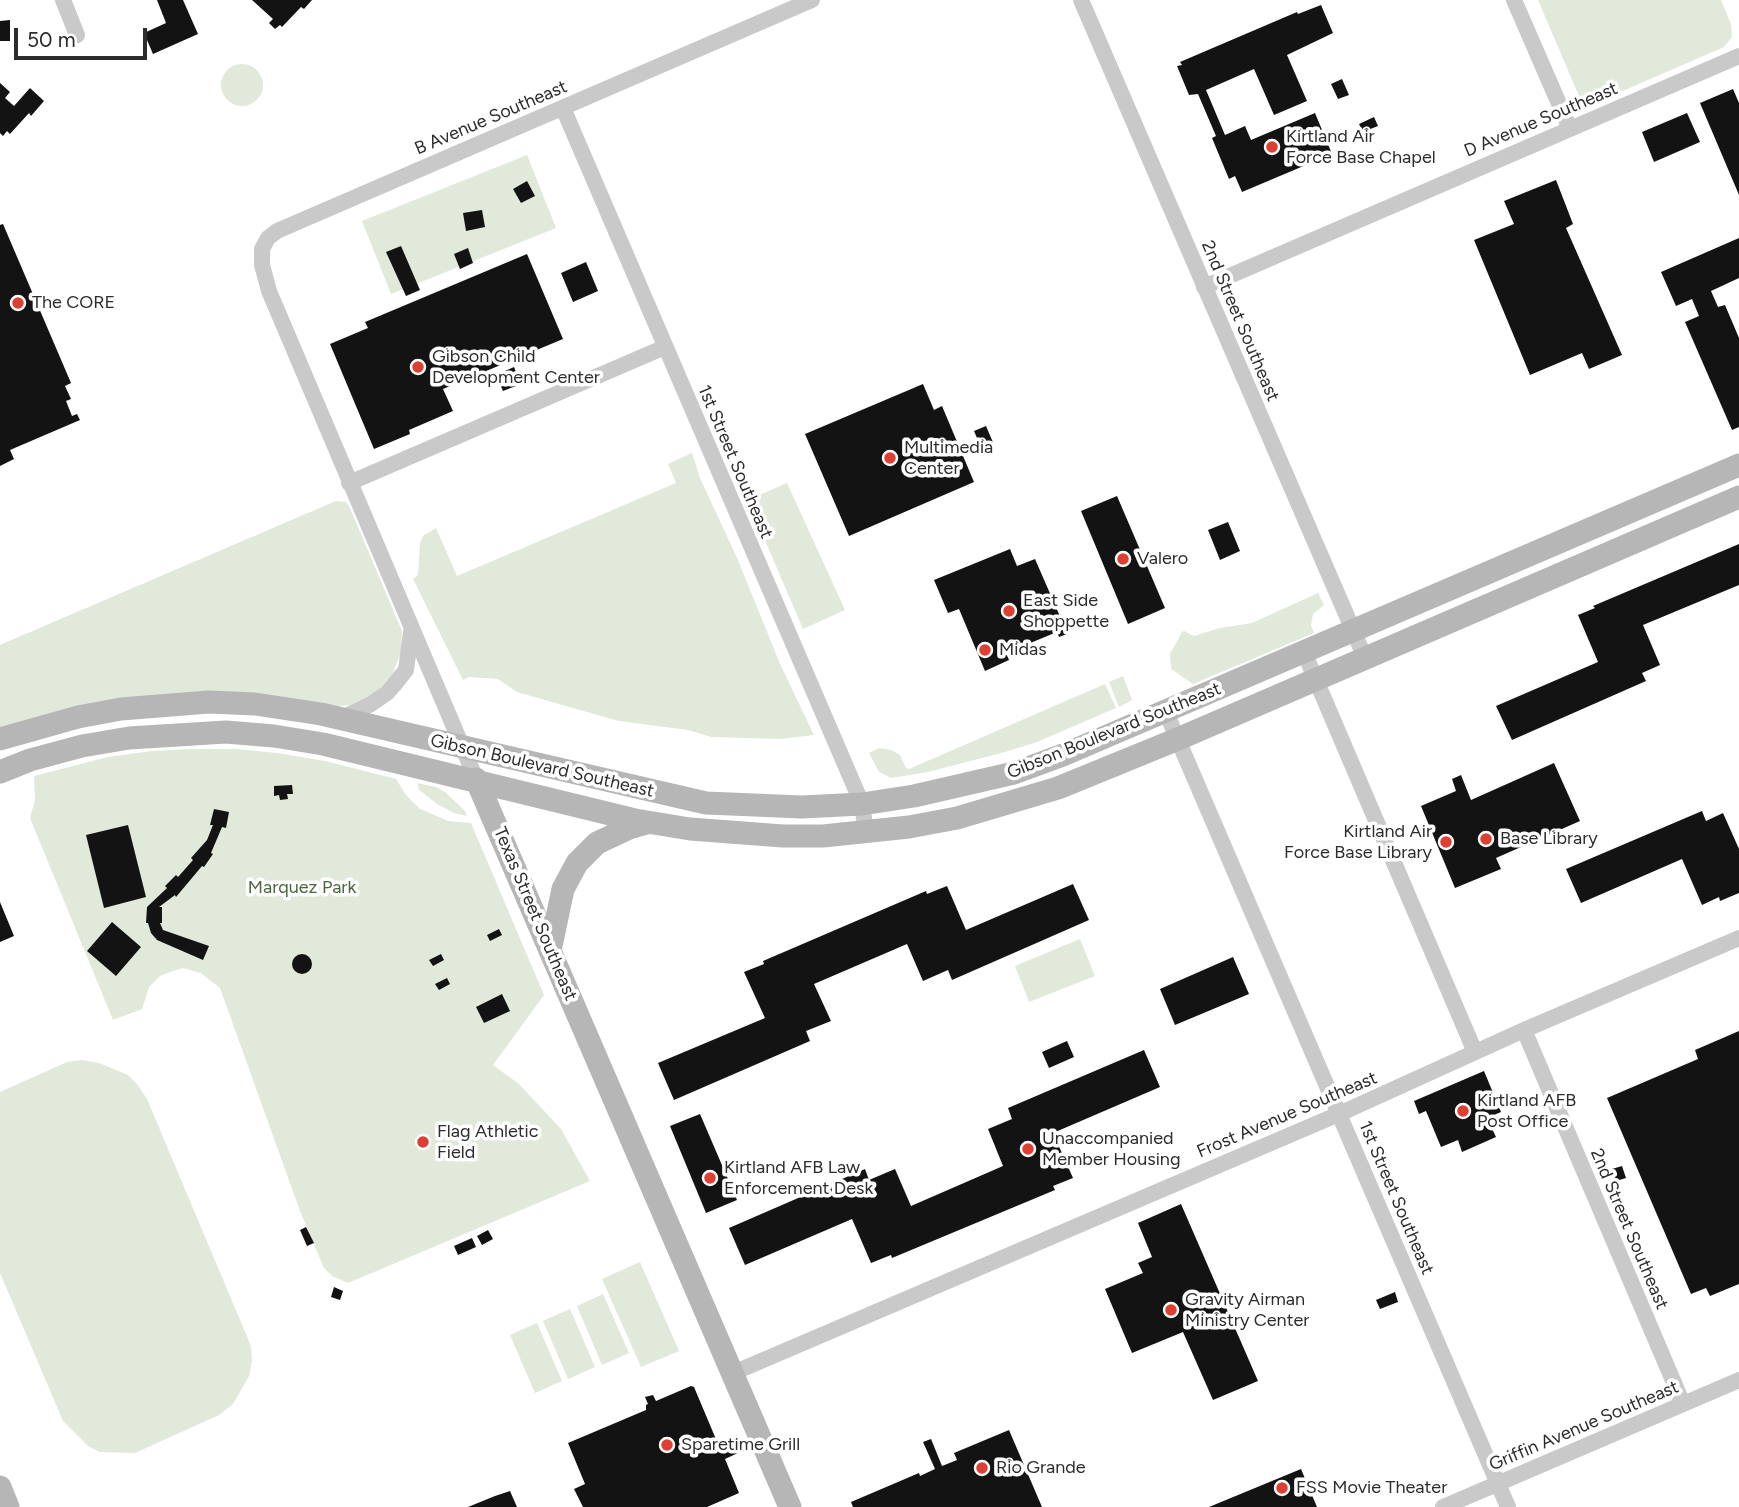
<!DOCTYPE html>
<html>
<head>
<meta charset="utf-8">
<style>
  body { margin:0 }
  #map { position:relative; width:1739px; height:1507px; overflow:hidden; background:#fff; font-family:Figtree,sans-serif }
  canvas { display:block }
  .scale { position:absolute; left:14px; top:28px; width:133px; height:32px; box-sizing:border-box; border:4px solid #2c2c2c; border-top:0; padding-left:9px; font-size:21px; line-height:24px; white-space:nowrap; color:#2c2c2c; -webkit-text-stroke:5px #fff; paint-order:stroke }
</style>
</head>
<body>
<div id="map">
<canvas width="1739" height="1507"></canvas>
<div class="scale">50 m</div>
</div>
<script>
const g = document.querySelector('canvas').getContext('2d');
g.lineJoin = 'round';
function paint(path, color) {
  g.fillStyle = color;
  g.fill(path, 'evenodd');
}
function poly(rows) {
  const path = new Path2D();
  for (const r of rows) {
    if (r.length === 3) {
      path.moveTo(r[0] + r[2], r[1]);
      path.arc(r[0], r[1], r[2], 0, 2 * Math.PI);
      continue;
    }
    path.moveTo(r[0], r[1]);
    for (let i = 2; i < r.length; i += 2) path.lineTo(r[i], r[i + 1]);
  }
  return path;
}
function stroke(path, color, width, dash) {
  g.strokeStyle = color;
  g.lineWidth = width;
  g.lineCap = dash ? 'butt' : 'round';
  g.setLineDash(dash || []);
  g.stroke(path);
}
function label(font, color, halo, rows, align = 'center') {
  g.font = font + ' Figtree,sans-serif';
  g.lineWidth = 7;
  g.setLineDash([]);
  g.textBaseline = 'middle';
  g.strokeStyle = halo;
  g.fillStyle = color;
  for (const [text, x, y, turn = 0] of rows) {
    g.save();
    g.translate(x, y);
    g.rotate((+turn || 0) * Math.PI / 180);
    g.textAlign = isNaN(turn) ? turn : align;
    if (halo) g.strokeText(text, 0, 0);
    g.fillText(text, 0, 0);
    g.restore();
  }
}
paint(poly([
  [1538,0,1721,0,1731,24,1732,37,1724,47,1602,100,1588,103,1579,96],
  [242,85,21],
  [527,155,556,228,391,294,362,221],
  [692,453,700,478,738,560,780,664,814,735,781,739,711,737,688,730,619,721,517,692,498,679,469,677,463,680,413,579,418,575,420,543,423,536,436,528,457,576,676,483,668,464],
  [787,483,845,610,803,629,752,510,752,504,757,496],
  [336,501,346,502,350,508,402,631,401,652,392,676,377,692,350,705,338,706,280,697,0,730,0,645],
  [1318,593,1324,605,1313,614,1311,625,1314,633,1193,684,1171,669,1170,654,1182,632,1184,631,1194,636,1220,628,1252,623],
  [1123,676,1132,700,1119,707,1109,682],
  [1105,684,1116,708,1037,742,1005,752,928,772,891,778,879,772,869,753,879,748,891,750,900,755,906,768,909,769],
  [192,749,236,749,277,753,325,761,396,779,406,795,420,809,448,821,471,823,544,995,493,1065,519,1084,561,1129,590,1181,348,1283,332,1276,324,1268,300,1211,220,988,201,973,183,968,173,971,160,976,149,987,142,1009,113,1020,30,818,35,800,34,776,108,757,152,751],
  [417,783,436,787,445,792,465,811,467,816,454,813,437,804,419,790],
  [1080,939,1095,976,1029,1002,1015,966],
  [82,1060,99,1063,128,1075,137,1084,147,1099,251,1346,252,1362,249,1376,233,1404,219,1415,135,1453,100,1452,88,1446,63,1421,0,1273,0,1092,67,1062],
  [640,1262,679,1351,641,1367,602,1279],
  [603,1294,629,1353,602,1365,577,1306],
  [570,1309,595,1367,568,1379,543,1321],
  [537,1323,562,1381,535,1393,510,1335]
]), '#e0e9da');
paint(poly([
  [157,0,183,0,198,34,153,54,144,33,166,23],
  [252,0,312,0,304,9,301,7,282,27,280,25,275,29,269,23,273,19],
  [1321,5,1333,33,1287,55,1307,101,1274,115,1254,69,1206,90,1225,135,1245,126,1251,140,1315,113,1332,154,1242,192,1235,176,1229,179,1212,138,1216,136,1198,94,1189,95,1177,66,1182,65,1180,62,1297,12,1298,14],
  [10,20,10,41,0,41,0,21],
  [1342,79,1349,95,1338,99,1331,84],
  [0,83,10,92,5,98,14,106,30,88,44,101,31,116,29,113,10,134,7,131,3,136,0,133],
  [1733,89,1739,103,1739,195,1700,103],
  [1687,113,1700,142,1654,162,1642,132],
  [1374,117,1378,126,1363,132,1359,124],
  [1556,180,1573,224,1566,228,1622,355,1589,369,1582,353,1530,375,1474,240,1514,224,1504,201],
  [527,181,535,196,521,203,513,189],
  [482,210,485,227,466,231,463,213],
  [3,224,71,383,65,386,71,399,66,401,72,416,77,414,80,420,10,450,14,459,0,466,0,225],
  [1739,238,1739,278,1711,291,1718,307,1725,305,1739,338,1739,427,1732,430,1685,322,1699,316,1692,299,1676,306,1661,272],
  [401,246,420,290,406,296,386,252],
  [468,248,473,263,460,269,454,254],
  [527,254,563,339,443,389,453,411,409,430,410,434,374,449,330,344,368,328,365,322],
  [586,262,598,291,573,302,561,273],
  [514,367,521,384,503,391,496,375],
  [923,384,934,410,942,406,974,482,849,536,805,434],
  [986,426,995,447,983,452,974,431],
  [1117,496,1165,608,1128,624,1081,511],
  [1228,522,1240,551,1220,560,1208,530],
  [1739,544,1739,585,1643,625,1660,665,1642,673,1646,681,1512,740,1496,706,1598,662,1578,615,1595,608,1593,606],
  [1010,549,1017,566,1035,559,1062,621,1067,618,1070,626,1067,634,1059,637,1057,632,1006,653,1009,660,985,671,959,609,948,613,934,580],
  [1554,763,1580,821,1496,858,1501,869,1455,888,1421,806,1456,791,1452,779,1461,775,1471,800],
  [292,785,293,794,287,794,288,799,280,800,279,795,274,796,274,786],
  [214,809,229,812,226,828,222,827,211,853,213,854,204,867,202,866,176,897,175,895,159,907,162,907,162,923,160,923,163,930,209,946,203,960,157,940,151,933,148,923,146,923,147,907,167,888,165,886,176,875,178,877,193,860,191,858,207,840,213,825,210,825],
  [1702,811,1706,821,1723,813,1739,849,1739,893,1720,901,1719,897,1702,905,1682,859,1581,903,1566,869],
  [128,825,146,897,104,908,86,835],
  [1073,884,1089,920,952,980,948,970,923,981,907,944,814,984,831,1021,806,1031,810,1041,674,1100,658,1063,765,1018,744,972,764,964,763,961,926,891,927,894,947,886,966,930],
  [0,902,14,936,0,942],
  [112,922,141,947,116,976,87,951],
  [499,929,502,935,490,941,487,935],
  [302,964,10],
  [441,954,444,960,433,966,429,960],
  [1233,957,1249,994,1175,1025,1160,989],
  [447,978,450,984,439,990,435,984],
  [502,994,510,1011,484,1023,476,1007],
  [1739,1031,1739,1284,1710,1296,1706,1288,1691,1294,1607,1098,1698,1059,1695,1050],
  [1067,1041,1074,1057,1049,1068,1042,1052],
  [1144,1050,1160,1087,1053,1133,1073,1178,1053,1186,1055,1190,892,1258,891,1255,871,1263,852,1219,745,1265,729,1228,865,1169,869,1180,895,1169,911,1206,1003,1166,988,1129,1012,1119,1008,1108],
  [1484,1071,1501,1112,1487,1118,1496,1137,1462,1152,1458,1140,1441,1147,1426,1111,1419,1114,1414,1101],
  [700,1114,737,1200,706,1213,670,1126],
  [1622,1166,1626,1178,1616,1181,1612,1169],
  [1181,1204,1258,1381,1213,1400,1183,1332,1132,1353,1105,1289,1143,1273,1138,1263,1152,1257,1138,1223],
  [306,1227,314,1243,307,1246,300,1230],
  [488,1230,493,1239,482,1245,477,1236],
  [472,1238,476,1247,458,1255,454,1246],
  [334,1287,343,1291,340,1300,331,1297],
  [1395,1292,1398,1302,1380,1309,1376,1300],
  [691,1386,694,1387,718,1444,732,1438,738,1453,725,1459,739,1493,707,1507,583,1507,574,1489,585,1484,568,1443,646,1410,646,1405,648,1404,645,1397,653,1395,656,1401],
  [1009,1430,1042,1507,853,1507,851,1502,919,1473,920,1476,935,1469,923,1442,931,1439,942,1466,957,1460,954,1453],
  [1301,1469,1317,1507,1209,1507],
  [510,1491,517,1507,468,1507,495,1496]
]), '#131313');
stroke(poly([
  [63,0,77,35],
  [1081,0,1365,658],
  [1514,0,1570,129],
  [563,108,862,804,866,832],
  [1204,287,1739,56],
  [349,483,665,347],
  [1304,652,1475,1052],
  [1166,712,1508,1507],
  [340,719,371,704,387,693,394,685,406,670,411,632],
  [476,779,269,291,262,265,262,249,268,238,277,231,812,0],
  [1524,1030,1683,1404],
  [733,1373,1339,1114,1524,1030,1739,938],
  [1443,1507,1739,1380]
]), '#c9c9c9', 16);
stroke(poly([
  [0,739,78,717,121,709,209,702,255,704,321,714,706,803,802,807,862,804,914,796,1014,773,1063,755,1739,465],
  [0,772,30,760,82,746,129,738,226,732,274,736,323,744,635,820,690,829,783,836,823,836,909,827,957,818,1058,788,1178,739,1739,497],
  [476,779,790,1507],
  [550,951,563,889,577,863,597,843,629,828,647,823],
  [0,1487,8,1507]
]), '#b6b6b6', 23);
for (const [x, y, r, color] of [
  [1272,147,7,"#dd3f33"],
  [18,303,7,"#dd3f33"],
  [418,367,7,"#dd3f33"],
  [890,458,7,"#dd3f33"],
  [1123,559,7,"#dd3f33"],
  [1009,611,7,"#dd3f33"],
  [985,650,7,"#dd3f33"],
  [1486,839,7,"#dd3f33"],
  [1446,842,7,"#dd3f33"],
  [1463,1111,7,"#dd3f33"],
  [423,1142,7,"#dd3f33"],
  [1028,1149,7,"#dd3f33"],
  [710,1178,7,"#dd3f33"],
  [1171,1310,7,"#dd3f33"],
  [667,1445,7,"#dd3f33"],
  [982,1468,7,"#dd3f33"],
  [1282,1488,7,"#dd3f33"]
]) {
  const dot = new Path2D();
  dot.arc(x, y, r, 0, 2 * Math.PI);
  g.fillStyle = color;
  g.fill(dot);
  stroke(dot, '#fff', 2.5);
}
label('18px', '#2c2c2c', '#fff', [
  ["B Avenue Southeast",491,118,-23],
  ["D Avenue Southeast",1541,120,-23],
  ["2nd Street Southeast",1240,321,67],
  ["1st Street Southeast",735,462,67],
  ["Gibson Boulevard Southeast",1114,731,-22],
  ["Gibson Boulevard Southeast",542,766,13],
  ["Texas Street Southeast",535,914,67],
  ["Frost Avenue Southeast",1287,1115,-23],
  ["1st Street Southeast",1396,1198,67],
  ["2nd Street Southeast",1629,1229,67],
  ["Griffin Avenue Southeast",1584,1426,-23]
]);
label('18px', '#2c2c2c', '#fff', [
  ["Kirtland Air",1286,137],
  ["Force Base Chapel",1286,158],
  ["The CORE",32,303],
  ["Gibson Child",432,357],
  ["Development Center",432,378],
  ["Multimedia",904,448],
  ["Center",904,469],
  ["Valero",1137,559],
  ["East Side",1023,601],
  ["Shoppette",1023,622],
  ["Midas",999,650],
  ["Kirtland Air",1432,832,"right"],
  ["Force Base Library",1432,853,"right"],
  ["Base Library",1500,839],
  ["Kirtland AFB",1477,1101],
  ["Post Office",1477,1122],
  ["Flag Athletic",437,1132],
  ["Field",437,1153],
  ["Unaccompanied",1042,1139],
  ["Member Housing",1042,1160],
  ["Kirtland AFB Law",724,1168],
  ["Enforcement Desk",724,1189],
  ["Gravity Airman",1185,1300],
  ["Ministry Center",1185,1321],
  ["Sparetime Grill",681,1445],
  ["Rio Grande",996,1468],
  ["FSS Movie Theater",1296,1488]
], 'left');
label('18px', '#49653c', '#fff', [
  ["Marquez Park",302,888]
]);
</script>
</body>
</html>
